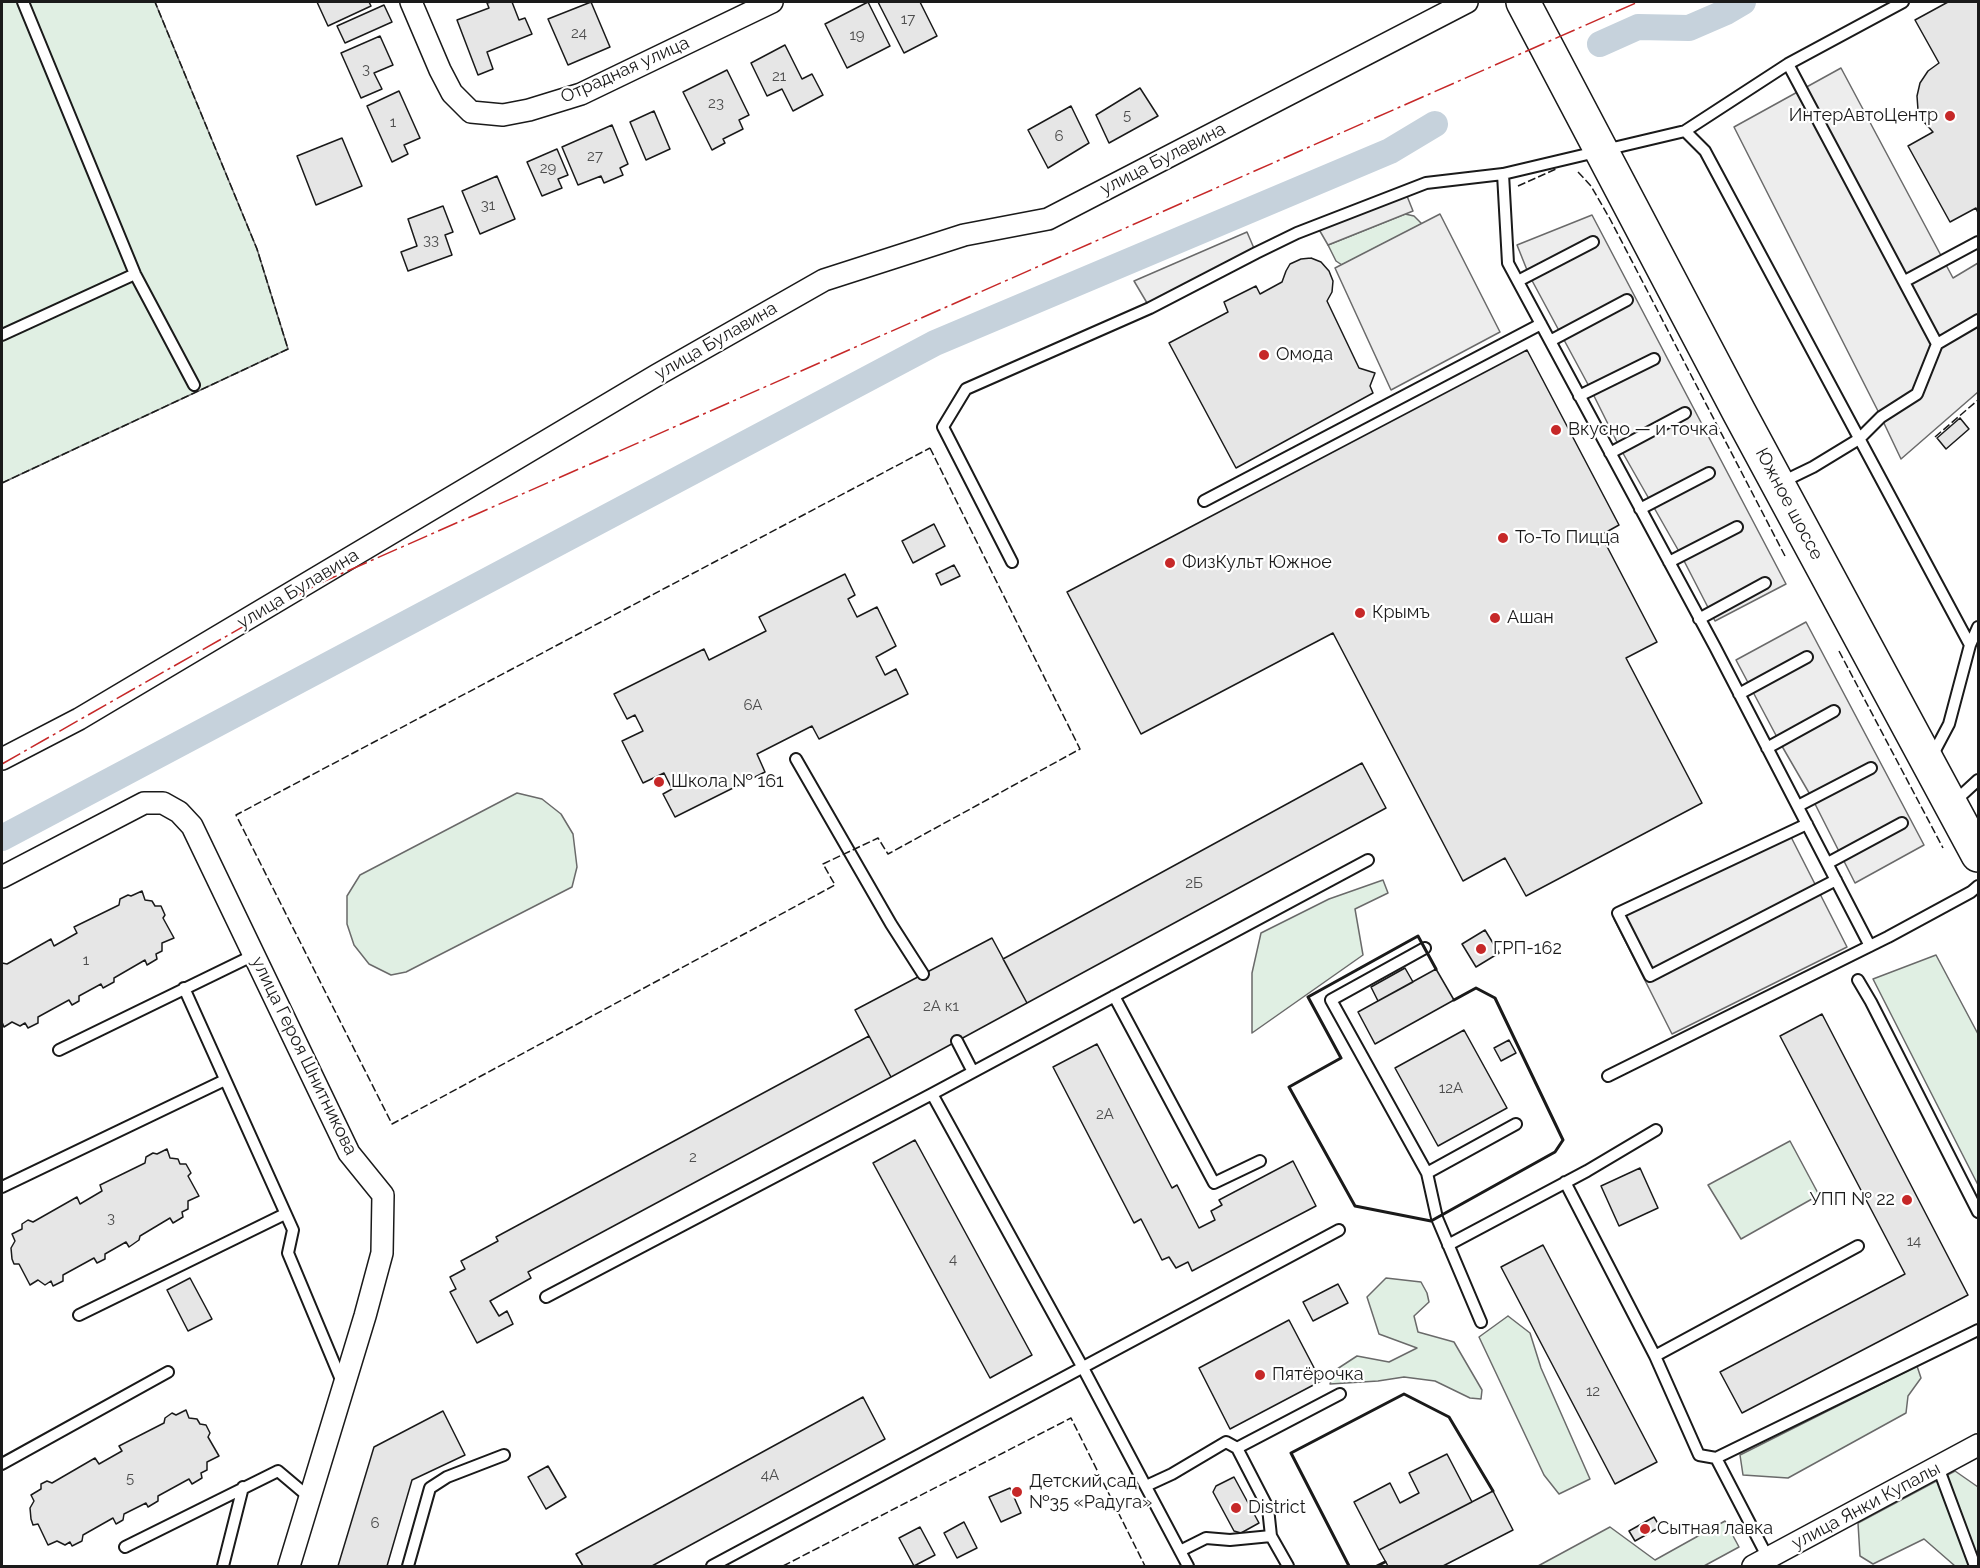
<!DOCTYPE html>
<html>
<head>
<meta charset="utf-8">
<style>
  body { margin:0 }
  #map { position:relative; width:1980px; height:1568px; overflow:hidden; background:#fff; font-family:Raleway,sans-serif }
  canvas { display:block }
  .frame { position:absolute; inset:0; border:3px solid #1a1a1a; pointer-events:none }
</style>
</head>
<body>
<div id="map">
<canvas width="1980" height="1568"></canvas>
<div class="frame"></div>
</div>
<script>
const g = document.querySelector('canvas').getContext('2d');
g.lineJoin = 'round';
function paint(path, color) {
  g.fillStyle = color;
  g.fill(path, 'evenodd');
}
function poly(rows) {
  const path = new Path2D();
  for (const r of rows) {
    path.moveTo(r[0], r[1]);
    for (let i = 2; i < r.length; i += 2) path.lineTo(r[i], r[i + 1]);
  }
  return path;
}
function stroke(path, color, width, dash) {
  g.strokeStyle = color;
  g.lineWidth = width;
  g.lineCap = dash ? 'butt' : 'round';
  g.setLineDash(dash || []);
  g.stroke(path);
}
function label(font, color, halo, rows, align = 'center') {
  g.font = font + ' Raleway,sans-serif';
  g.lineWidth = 4.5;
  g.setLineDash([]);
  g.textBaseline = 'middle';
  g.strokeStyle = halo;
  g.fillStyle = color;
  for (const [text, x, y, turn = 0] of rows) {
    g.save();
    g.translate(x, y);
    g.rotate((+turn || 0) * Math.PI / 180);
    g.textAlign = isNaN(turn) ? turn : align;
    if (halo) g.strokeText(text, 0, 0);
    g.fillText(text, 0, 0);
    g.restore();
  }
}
const green = poly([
  [2,2,155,2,257,249,288,349,2,483,2,2],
  [1405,214,1414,216,1422,224,1342,265,1336,261,1328,245,1405,214],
  [517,793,542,799,561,814,573,834,577,867,572,887,406,972,391,975,369,964,354,945,347,924,347,896,360,875,517,793],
  [1383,880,1388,893,1355,909,1363,955,1252,1033,1252,973,1261,933,1329,899,1383,880],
  [1936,955,1978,1034,1978,1185,1873,979,1936,955],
  [1790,1141,1819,1195,1741,1239,1708,1185,1790,1141],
  [1386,1278,1421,1282,1427,1293,1429,1302,1414,1316,1418,1332,1454,1342,1482,1390,1481,1399,1470,1398,1435,1381,1404,1377,1378,1381,1330,1384,1334,1371,1357,1356,1389,1362,1417,1348,1379,1334,1367,1297,1386,1278],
  [1508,1316,1530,1333,1541,1368,1590,1479,1559,1494,1544,1475,1479,1337,1508,1316],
  [1917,1366,1921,1378,1908,1396,1906,1413,1788,1478,1743,1475,1740,1455,1917,1366],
  [1955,1471,1978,1487,1978,1566,1955,1566,1924,1539,1873,1564,1860,1556,1858,1523,1955,1471],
  [1725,1521,1739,1547,1704,1566,1538,1566,1610,1527,1655,1560,1725,1521]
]);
paint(green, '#e0efe3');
stroke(green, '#6a6a6a', 1.5);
const parking = poly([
  [1841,68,1953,278,1978,263,1978,392,1901,459,1881,417,1734,127,1841,68],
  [1405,191,1413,211,1328,245,1317,226,1405,191],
  [1440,214,1500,332,1391,390,1335,268,1440,214],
  [1592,215,1786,584,1715,621,1681,555,1620,448,1591,390,1529,275,1517,245,1592,215],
  [1247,232,1256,253,1150,308,1134,281,1247,232],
  [1806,622,1924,845,1855,883,1812,798,1779,741,1736,660,1806,622],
  [1789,833,1847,947,1672,1034,1614,919,1789,833]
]);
paint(parking, '#ededed');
stroke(parking, '#6a6a6a', 1.5);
stroke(poly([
  [1600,44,1638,27,1689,28,1726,12,1743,2],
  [2,838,935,343,1390,151,1435,124]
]), '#c6d2dc', 26);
const building = poly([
  [317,2,369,2,371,6,328,26,317,2],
  [491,2,512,2,519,20,525,18,532,34,487,52,493,69,478,75,457,20,489,8,487,3,491,2],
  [591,2,610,47,568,65,548,19,591,2],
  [868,2,890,46,847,68,825,24,868,2],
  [878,2,920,2,937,36,904,53,878,2],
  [1948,2,1978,2,1978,213,1976,208,1950,222,1908,146,1933,132,1924,122,1918,110,1917,96,1920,83,1928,71,1939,63,1915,20,1948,2],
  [384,5,392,22,345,43,337,26,384,5],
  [380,36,393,65,374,73,382,89,361,98,341,53,380,36],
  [785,45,802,79,812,74,823,95,793,111,782,89,767,96,751,63,785,45],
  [727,70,749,115,739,120,743,129,723,139,725,143,712,150,683,92,727,70],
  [1140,88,1158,116,1109,143,1096,115,1140,88],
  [399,91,420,138,404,145,408,154,392,162,367,106,399,91],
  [1071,106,1089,143,1048,168,1028,130,1071,106],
  [654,111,670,149,646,160,630,122,654,111],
  [612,125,628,164,620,168,623,175,604,183,601,176,578,185,562,147,612,125],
  [342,138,362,186,316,205,297,156,342,138],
  [557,149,568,175,558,179,562,188,542,196,527,162,557,149],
  [497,176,515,219,480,234,462,191,497,176],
  [443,206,453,232,445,235,452,255,408,271,401,252,417,246,408,219,443,206],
  [1311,258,1321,262,1329,271,1333,281,1332,292,1327,301,1359,368,1375,373,1370,386,1373,393,1236,468,1169,343,1228,312,1224,302,1256,286,1260,294,1282,282,1286,271,1290,264,1301,259,1311,258],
  [1527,350,1619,525,1601,535,1657,642,1626,658,1702,803,1526,896,1505,858,1463,881,1333,633,1141,734,1067,592,1527,350],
  [1960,418,1969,429,1946,449,1937,438,1960,418],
  [934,524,945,546,913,563,902,541,934,524],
  [954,565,960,576,941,585,936,574,954,565],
  [845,574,855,595,848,599,857,617,877,607,896,646,876,657,885,675,896,669,908,694,819,739,812,726,757,754,765,772,675,817,663,794,672,789,664,773,643,783,622,741,643,731,635,715,627,719,614,694,704,649,709,660,766,631,759,617,845,574],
  [1362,763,1386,808,1027,1003,1003,959,1362,763],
  [142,891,145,900,152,901,155,906,161,906,165,915,163,918,174,938,162,943,162,951,156,954,157,959,147,965,145,960,114,978,114,982,103,988,101,984,79,996,79,1001,72,1005,69,1000,38,1017,38,1023,28,1028,25,1023,20,1026,12,1022,4,1027,2,1022,2,963,7,964,51,939,54,946,77,933,74,927,119,905,120,899,128,895,131,896,142,891],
  [1485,930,1499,953,1476,967,1462,944,1485,930],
  [992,938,1027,1003,891,1077,855,1010,992,938],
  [1405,968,1413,982,1378,1001,1371,987,1405,968],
  [1436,969,1454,1000,1375,1044,1358,1012,1436,969],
  [1822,1014,1968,1295,1742,1413,1720,1372,1905,1274,1780,1036,1822,1014],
  [1464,1030,1507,1108,1438,1146,1395,1068,1464,1030],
  [869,1036,891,1077,528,1272,531,1278,490,1301,499,1316,507,1311,513,1324,477,1343,450,1292,456,1289,450,1277,465,1269,461,1261,498,1241,496,1237,869,1036],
  [1509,1040,1516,1053,1501,1061,1494,1048,1509,1040],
  [1097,1044,1172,1188,1177,1185,1199,1228,1215,1220,1211,1211,1222,1205,1219,1200,1293,1161,1316,1206,1192,1271,1188,1262,1176,1268,1169,1257,1162,1260,1141,1219,1134,1223,1053,1067,1097,1044],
  [915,1140,1032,1355,990,1378,873,1163,915,1140],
  [167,1149,170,1158,178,1159,180,1164,186,1164,191,1173,188,1176,199,1196,188,1201,188,1209,182,1212,183,1217,173,1223,170,1218,140,1236,139,1240,129,1247,126,1242,105,1254,105,1259,97,1263,94,1258,63,1275,63,1281,53,1286,51,1281,45,1285,38,1280,30,1285,19,1264,14,1264,12,1259,11,1248,15,1241,12,1234,22,1229,22,1224,28,1220,33,1222,77,1197,80,1204,102,1191,100,1185,145,1163,146,1157,153,1153,157,1154,167,1149],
  [1640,1168,1658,1208,1619,1226,1601,1186,1640,1168],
  [1543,1245,1657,1462,1615,1484,1501,1267,1543,1245],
  [190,1278,212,1319,188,1331,167,1290,190,1278],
  [1338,1284,1348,1303,1313,1321,1303,1302,1338,1284],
  [1289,1320,1321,1381,1230,1429,1199,1368,1289,1320],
  [863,1397,885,1439,652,1566,583,1566,576,1554,863,1397],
  [186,1410,189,1418,197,1419,200,1424,206,1425,210,1433,208,1437,219,1456,207,1462,207,1470,201,1473,202,1478,192,1484,189,1479,158,1496,158,1501,148,1507,146,1503,124,1514,123,1520,116,1524,113,1518,83,1535,82,1541,72,1546,70,1542,65,1545,57,1541,48,1545,38,1524,33,1525,31,1519,30,1508,34,1501,31,1495,41,1489,41,1484,47,1481,52,1483,95,1458,99,1464,122,1451,119,1446,164,1423,165,1418,172,1413,176,1415,186,1410],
  [443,1411,465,1455,412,1480,387,1566,338,1566,374,1447,443,1411],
  [1447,1454,1472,1502,1379,1550,1354,1502,1390,1483,1400,1503,1419,1493,1409,1473,1447,1454],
  [548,1466,566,1497,546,1509,528,1477,548,1466],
  [1234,1477,1259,1523,1241,1533,1234,1531,1213,1492,1216,1486,1234,1477],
  [1010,1488,1021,1513,1001,1522,989,1497,1010,1488],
  [1493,1491,1513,1530,1443,1566,1388,1566,1379,1550,1493,1491],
  [1654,1517,1660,1527,1635,1541,1629,1531,1654,1517],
  [964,1522,977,1548,957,1558,944,1533,964,1522],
  [920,1527,935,1555,914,1566,899,1538,920,1527]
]);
paint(building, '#e6e6e6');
stroke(building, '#1a1a1a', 1.5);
const lane = poly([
  [23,2,135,274,194,385],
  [1685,131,1705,151,1970,645],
  [1503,174,1508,263,1715,647,1870,946],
  [1518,281,1593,242],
  [1905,281,1978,242],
  [2,335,135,274],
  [1550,341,1627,300],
  [1937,344,1978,320],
  [1579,396,1654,359],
  [1610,453,1685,413],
  [1782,482,1813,467,1859,439,1881,417,1917,394,1937,344,1788,64],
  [1204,501,1541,324],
  [1640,509,1709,473],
  [1012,562,943,427,966,389,1150,308,1256,253,1297,233,1426,183,1503,174,1685,131,1788,64,1903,2],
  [1669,562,1737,527],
  [1699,619,1765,583],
  [1739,694,1807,657],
  [1767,748,1834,711],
  [1931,758,1949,724,1970,645,1978,627],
  [796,759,891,924,923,974],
  [1954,802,1978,780],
  [1798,806,1871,768],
  [1807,824,1618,913,1650,976,1836,880],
  [1828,863,1902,823],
  [1425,948,1331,1000,1427,1173,1437,1218,1481,1322],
  [1858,980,1871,1002,1978,1212],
  [184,988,293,1230,288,1253,342,1382],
  [1114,996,1214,1183,1260,1161],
  [957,1041,973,1072],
  [59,1050,254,955],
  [1608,1076,1888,937,1971,892,1978,886],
  [932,1094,1083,1368,1188,1566],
  [1427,1173,1516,1124],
  [1565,1182,1655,1356,1699,1455,1716,1458],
  [2,1187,225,1080],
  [1448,1245,1587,1171,1656,1130],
  [546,1297,932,1094,1368,860],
  [79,1315,285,1214],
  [1655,1356,1858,1246],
  [1237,1448,1268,1508,1271,1536],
  [2,1464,168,1372],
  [1938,1467,1975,1566],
  [1146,1486,1172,1474,1226,1442,1237,1448,1340,1394],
  [125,1547,278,1471,310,1498],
  [1180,1551,1206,1538,1230,1540,1271,1536,1288,1566],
  [1768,1558,1716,1458,1978,1330],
  [223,1566,243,1487],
  [408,1566,430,1488,447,1477,504,1455],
  [712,1566,1339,1230]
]);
const street = poly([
  [411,2,440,70,452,93,471,112,503,115,529,110,581,94,772,2],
  [2,759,79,719,657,375,824,280,964,235,1048,219,1467,2],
  [2,877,144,803,163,803,179,812,192,826,349,1153,383,1195,382,1253,365,1316,289,1566],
  [1753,1566,1978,1445]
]);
const primary = poly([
  [1523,2,1739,412,1978,855]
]);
stroke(lane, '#1a1a1a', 14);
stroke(street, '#1a1a1a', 24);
stroke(primary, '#1a1a1a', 36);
stroke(lane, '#fff', 10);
stroke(street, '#fff', 21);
stroke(primary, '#fff', 33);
stroke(poly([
  [1578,172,1591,186,1610,219,1785,556],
  [1518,186,1556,169],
  [1935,437,1978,400],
  [930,448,1080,749,888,854,878,838,823,864,835,885,392,1124,236,815,930,448],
  [2,483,288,349,257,249,155,2],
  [1839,651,1943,848],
  [783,1566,1071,1418,1145,1566]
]), '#1a1a1a', 1.5, [8, 3]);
stroke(poly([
  [1436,969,1418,936,1308,997,1341,1058,1289,1087,1355,1206,1431,1221,1555,1152,1563,1140,1495,998,1476,988,1454,1000],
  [1349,1566,1291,1453,1404,1394,1449,1417,1493,1491],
  [1377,1566,1385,1562]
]), '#1a1a1a', 3);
stroke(poly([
  [2,764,318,584,1638,2]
]), '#c62828', 1.5, [21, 4.5, 3, 4.5]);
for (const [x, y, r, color] of [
  [1950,116,6,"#c62828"],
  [1264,355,6,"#c62828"],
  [1556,430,6,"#c62828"],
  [1503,538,6,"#c62828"],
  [1170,563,6,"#c62828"],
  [1360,613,6,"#c62828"],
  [1495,618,6,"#c62828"],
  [659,782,6,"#c62828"],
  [1481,949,6,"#c62828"],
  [1907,1200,6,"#c62828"],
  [1260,1375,6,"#c62828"],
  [1017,1492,6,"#c62828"],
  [1236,1508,6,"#c62828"],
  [1645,1529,6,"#c62828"]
]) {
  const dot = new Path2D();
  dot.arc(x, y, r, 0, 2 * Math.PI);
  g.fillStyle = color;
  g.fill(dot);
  stroke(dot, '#fff', 2);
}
label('15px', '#4d4d4d', null, [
  ["17",908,19],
  ["24",579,33],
  ["19",857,35],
  ["3",366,69],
  ["21",779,76],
  ["23",716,103],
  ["5",1127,115],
  ["1",393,122],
  ["6",1059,136],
  ["27",595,156],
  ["29",548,168],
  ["31",488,205],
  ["33",431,240],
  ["6А",753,705],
  ["2Б",1194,883],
  ["1",86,960],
  ["2А к1",941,1006],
  ["12А",1451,1088],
  ["2А",1105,1114],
  ["2",693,1157],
  ["3",111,1218],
  ["14",1914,1241],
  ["4",953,1259],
  ["12",1593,1391],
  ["4А",770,1475],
  ["5",130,1478],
  ["6",375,1523]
]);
label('18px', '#1a1a1a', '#fff', [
  ["Отрадная улица",625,70,-24],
  ["улица Булавина",1163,159,-27],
  ["улица Булавина",716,341,-30],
  ["Южное шоссе",1789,504,62],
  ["улица Булавина",298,589,-31],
  ["улица Героя Шнитникова",304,1056,64],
  ["улица Янки Купалы",1866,1506,-28]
]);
label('18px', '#1a1a1a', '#fff', [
  ["ИнтерАвтоЦентр",1938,116,"right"],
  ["Омода",1276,355],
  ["Вкусно — и точка",1568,430],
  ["То-То Пицца",1515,538],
  ["ФизКульт Южное",1182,563],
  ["Крымъ",1372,613],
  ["Ашан",1507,618],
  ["Школа № 161",671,782],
  ["ГРП-162",1493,949],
  ["УПП № 22",1895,1200,"right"],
  ["Пятёрочка",1272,1375],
  ["Детский сад",1029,1482],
  ["№35 «Радуга»",1029,1503],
  ["District",1248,1508],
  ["Сытная лавка",1657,1529]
], 'left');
</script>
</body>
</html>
